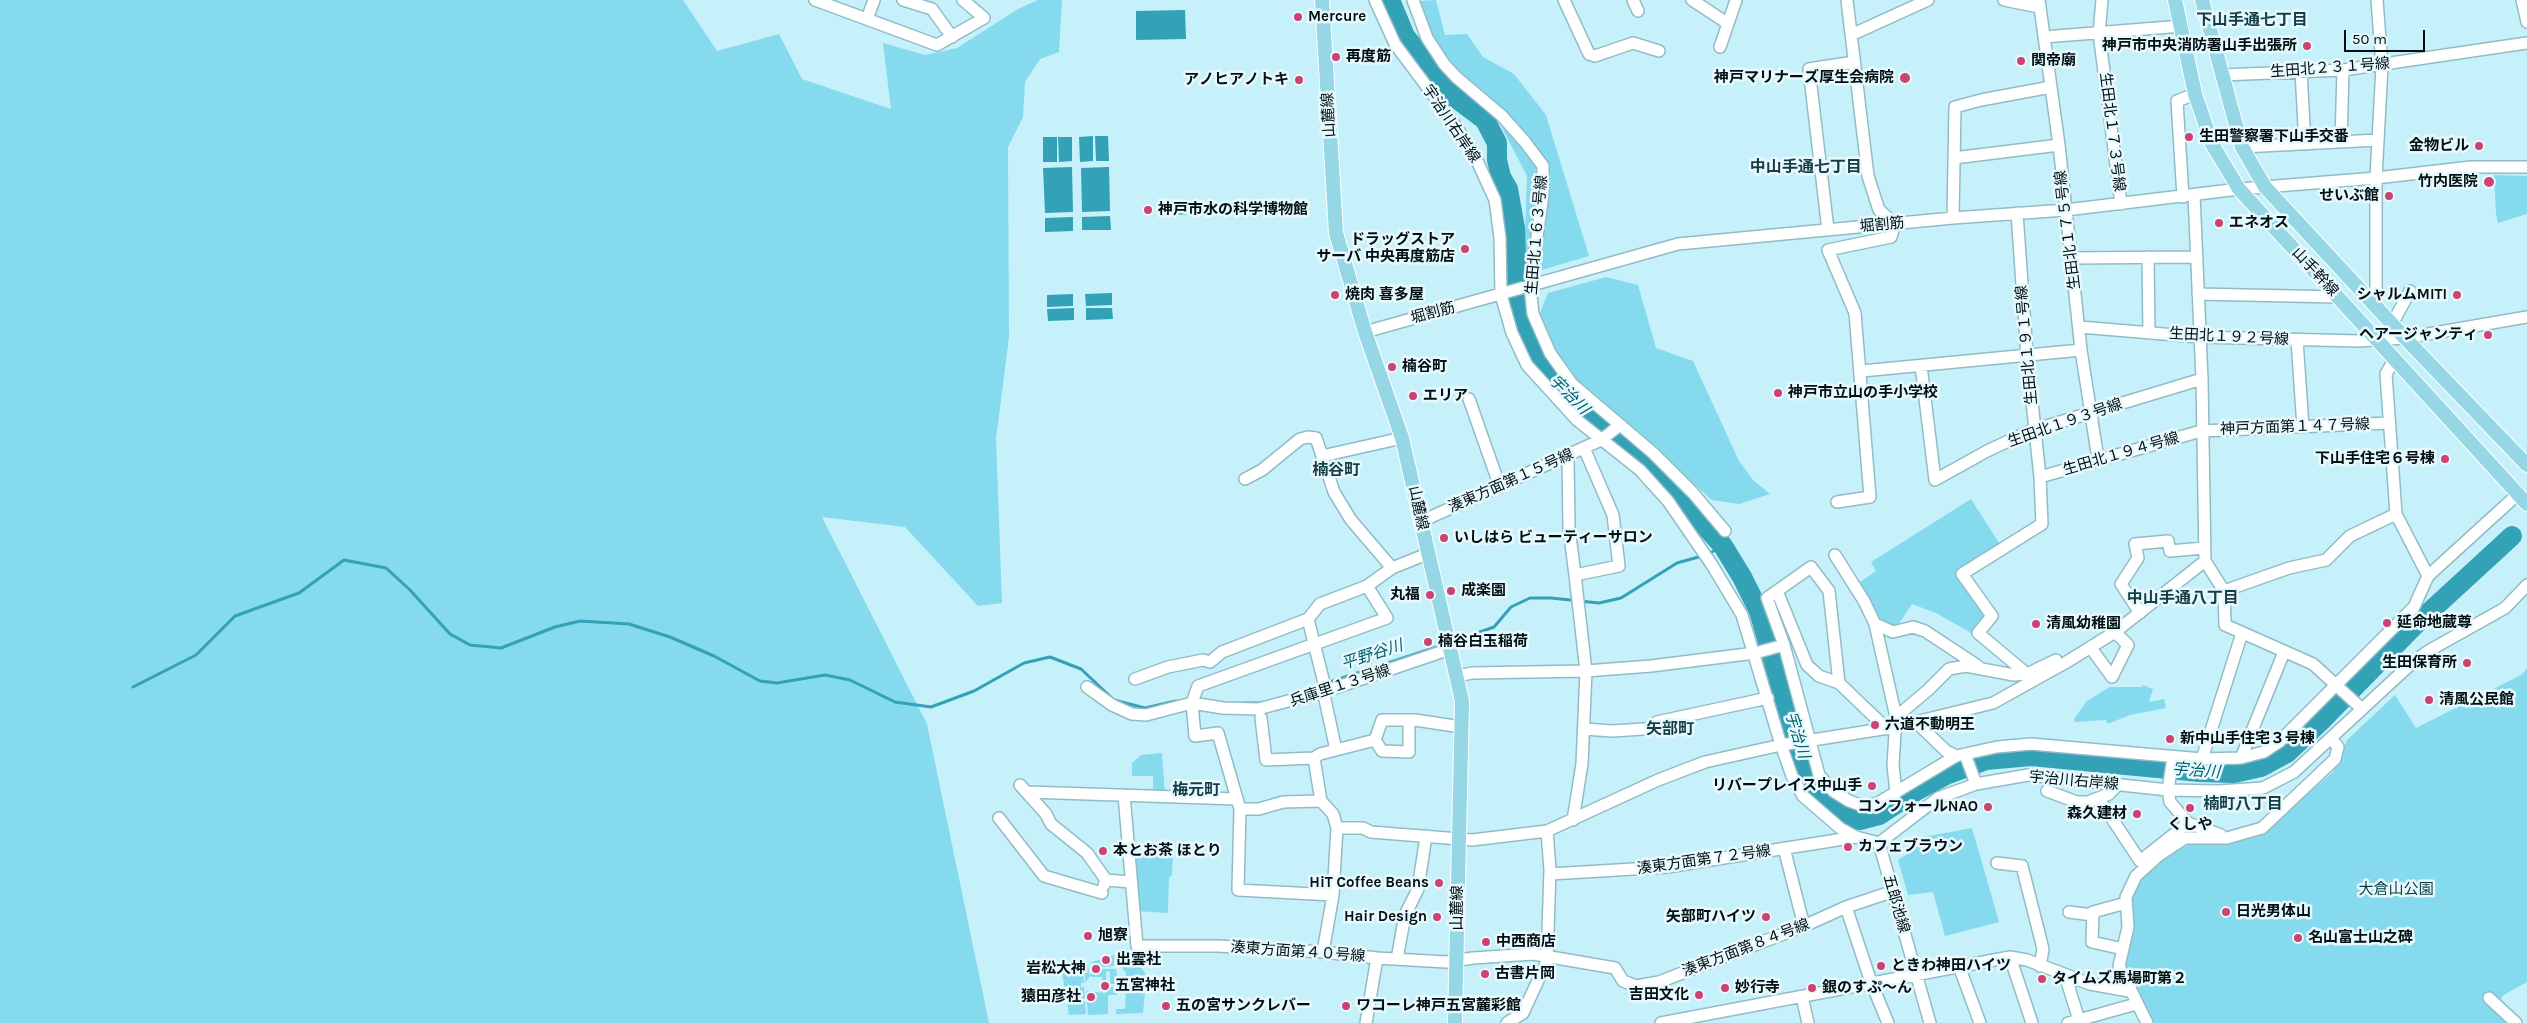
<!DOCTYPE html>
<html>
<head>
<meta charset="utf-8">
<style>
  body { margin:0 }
  #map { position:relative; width:2527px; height:1023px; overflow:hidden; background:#c6f1fb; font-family:Karla,sans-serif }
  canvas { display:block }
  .scale { position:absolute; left:2344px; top:30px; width:81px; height:22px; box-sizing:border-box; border:2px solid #020f12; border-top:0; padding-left:6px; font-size:15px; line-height:18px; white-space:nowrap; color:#020f12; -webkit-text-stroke:4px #e8f9fd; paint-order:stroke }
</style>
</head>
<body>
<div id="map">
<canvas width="2527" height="1023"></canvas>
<div class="scale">50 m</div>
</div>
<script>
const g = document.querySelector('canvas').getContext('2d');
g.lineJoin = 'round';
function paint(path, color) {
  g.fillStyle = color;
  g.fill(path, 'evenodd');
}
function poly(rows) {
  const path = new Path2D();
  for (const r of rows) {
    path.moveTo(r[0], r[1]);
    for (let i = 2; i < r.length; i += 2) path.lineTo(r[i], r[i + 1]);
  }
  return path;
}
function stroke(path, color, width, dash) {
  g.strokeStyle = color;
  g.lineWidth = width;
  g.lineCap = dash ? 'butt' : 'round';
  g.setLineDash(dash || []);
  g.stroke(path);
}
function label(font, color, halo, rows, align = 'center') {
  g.font = font + ' Karla,"Noto Sans JP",sans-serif';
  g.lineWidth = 5;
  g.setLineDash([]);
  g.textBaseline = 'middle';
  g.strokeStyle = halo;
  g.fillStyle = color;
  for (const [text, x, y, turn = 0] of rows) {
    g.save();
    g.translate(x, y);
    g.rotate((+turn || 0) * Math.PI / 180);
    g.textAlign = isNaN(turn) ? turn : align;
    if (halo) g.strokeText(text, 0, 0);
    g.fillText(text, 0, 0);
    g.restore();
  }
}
paint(poly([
  [0,0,683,0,717,51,779,34,802,79,891,109,883,43,925,55,957,48,1018,9,1038,0,1062,0,1059,52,1040,59,1025,82,1023,117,1008,147,1009,337,996,439,1002,603,978,606,905,527,822,517,927,724,989,1023,0,1023],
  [1436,0,1445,35,1467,34,1483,57,1514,74,1546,115,1589,256,1542,270,1524,259,1527,176,1500,124,1441,59,1419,1],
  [2494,175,2527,176,2527,214,2498,223,2496,213],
  [1606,277,1638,285,1656,348,1693,361,1739,461,1753,480,1770,494,1739,504,1712,500,1575,379,1557,356,1540,313,1548,293],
  [1971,499,2001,546,1958,574,1987,616,1973,634,1936,613,1912,604,1896,628,1881,623,1857,584,1876,571,1871,562],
  [2527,668,2527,982,2502,996,2501,1000,2494,998,2508,1023,2154,1023,2125,964,2131,926,2132,900,2138,883,2152,867,2170,854,2190,844,2226,845,2264,832,2333,772,2347,740,2395,695,2416,728,2523,674],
  [2143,685,2153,689,2149,702,2164,699,2166,708,2130,715,2110,723,2107,723,2106,720,2075,722,2074,719,2087,701,2110,687,2142,687],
  [1162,753,1165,794,1153,793,1153,776,1132,776,1132,763,1141,755],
  [1972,828,1999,922,1945,936,1933,892,1908,895,1898,860,1916,848,1924,837],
  [1173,854,1172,876,1169,877,1168,913,1136,911,1131,856],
  [1135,951,1139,956,1140,965,1146,975,1136,976,1126,983,1126,973,1121,967,1137,965],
  [1114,955,1114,966,1103,967,1099,963,1089,963],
  [1088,964,1089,974,1099,973,1103,969,1116,969,1118,984,1110,984,1110,971,1106,972,1106,983,1103,983,1102,977,1091,977,1091,975,1085,983,1085,965],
  [1083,966,1084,983,1081,983,1081,987,1084,987,1085,998,1080,1000,1085,1002,1086,1014,1069,1015,1062,972],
  [1146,980,1143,1013,1116,1014,1116,1009,1125,1009,1126,987,1135,981],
  [1106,987,1119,987,1117,995,1108,995,1108,1014,1088,1015,1087,1001,1089,1001,1089,998,1086,997,1086,991,1106,993]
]), '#85daee');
paint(poly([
  [1185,10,1186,39,1136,40,1136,11],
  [1093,136,1093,161,1080,162,1079,137],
  [1095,136,1108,136,1109,161,1096,161],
  [1043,137,1057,137,1057,162,1043,162],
  [1058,137,1072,137,1072,161,1059,162],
  [1072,167,1073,212,1045,213,1043,168],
  [1109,167,1110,211,1082,212,1081,168],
  [1169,205,1191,205,1192,214,1169,215],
  [1110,216,1111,230,1082,230,1082,217],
  [1073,217,1073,231,1045,232,1045,218],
  [1112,293,1112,305,1086,306,1085,294],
  [1073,294,1073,306,1047,307,1047,295],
  [1074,308,1074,320,1048,321,1047,309],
  [1086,308,1112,308,1113,319,1086,320]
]), '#33a1b6');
stroke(poly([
  [1708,554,1723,546],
  [1452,642,1494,627,1511,607,1530,598,1551,598,1599,603,1621,598,1677,563,1702,556],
  [133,687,196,655,235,616,299,593,344,560,386,568,410,590,450,634,470,645,501,648,555,627,580,621,629,624,670,637,714,656,760,681,777,683,825,675,850,680,895,702,931,707,974,691,1024,663,1050,657,1081,669,1114,700,1145,708,1176,701],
  [1290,695,1446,644],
  [1244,703,1260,703]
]), '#33a1b6', 3);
stroke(poly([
  [1390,0,1405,36,1453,96,1485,120,1497,143,1497,160,1501,177,1508,189,1515,228,1518,319,1531,349,1545,371,1573,401,1607,433,1666,482,1723,546,1742,577,1759,611,1799,750,1810,778,1827,803,1843,816,1860,820,1879,815,1916,791,1948,774,1986,760,2031,756,2200,772,2234,773,2261,767,2287,753,2321,721,2413,627,2512,536]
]), '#33a1b6', 20);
const minor = poly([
  [815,0,937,45,984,18,963,0],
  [903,0,932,9,952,37],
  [1375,0,1395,44,1451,119,1474,154,1495,200,1500,238,1501,295,1512,333,1527,365,1577,420,1640,470,1668,501,1712,565,1742,615,1781,745,1792,776,1803,796,1840,828,1856,837,1879,843],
  [1413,0,1427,38,1444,64,1456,77,1502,116,1525,142,1543,166,1543,194,1530,287,1533,314,1550,353,1572,384,1653,453,1693,493,1725,531],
  [1564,0,1589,54,1595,56,1633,43,1659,51],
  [1633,0,1638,11],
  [1692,0,1727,23],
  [2004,0,2039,7],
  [2039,0,2059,145,2081,350,2098,459],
  [2102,0,2099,33,2121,204],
  [2522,0,2527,22],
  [867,19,874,0],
  [1851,35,1928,0],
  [2044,37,2182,26],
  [1720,47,1736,0],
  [2301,71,2305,144],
  [2222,75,2343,70,2527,43],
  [2341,142,2343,70],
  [2242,147,2378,140],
  [1954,158,2059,145],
  [2194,195,2202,379,2205,561],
  [2183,197,2177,101,2195,94],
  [2017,213,2027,355,2040,477,2042,524,1962,574,1992,616,1978,633,2027,674],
  [1953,218,1955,107,1981,100,2051,87],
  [1828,230,1809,69,1854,62],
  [2148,257,2149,333],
  [2071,258,2197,257],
  [2198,294,2338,297],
  [2376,306,2376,178,2382,66,2377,0],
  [2392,324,2410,291],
  [2080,327,2199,337,2358,341,2405,338,2527,317],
  [1365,332,1678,244,1953,218,2066,210,2239,189,2376,178,2471,167,2527,167],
  [2297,340,2303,427],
  [2395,358,2386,374,2396,514,2428,576],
  [1921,366,1935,480,1987,451,2030,431,2202,379],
  [1862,371,2081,350],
  [1469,399,1500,487],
  [1322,456,1402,438],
  [1568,456,1569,528,1575,575],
  [2040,477,2201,431,2389,423],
  [1245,479,1262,470,1300,439,1308,437,1316,438,1334,492,1351,520,1392,568],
  [1837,502,1870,497,1855,313,1828,250,1891,237,1895,224,1879,210,1868,176,1847,0],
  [1422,521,1601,440,1620,425],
  [1835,555,1864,601,1875,624,1896,717,1893,765,1896,793],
  [2205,561,2224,591,2225,625,2313,664,2361,708],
  [1777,591,1807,665,1819,676,1839,683,1887,729],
  [2224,591,2289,568,2326,560,2350,536,2396,514],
  [2140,613,2121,584,2138,558,2135,544,2168,541,2170,551,2204,548],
  [1308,619,1326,691,1324,695,1336,750],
  [1875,624,1893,632,1913,627,1925,631,1978,666],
  [2091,648,2112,677,2128,645,2115,632],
  [1457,676,1472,673,1586,671,1651,666,1755,653,1784,645],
  [1135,679,1168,667,1203,660,1210,662,1222,652,1308,619,1320,604,1367,586,1392,568,1427,554],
  [1839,683,1829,591,1811,567,1767,598,1784,645,1819,775,1833,791,1849,801,1863,806,1878,803,1956,756,1997,747,2031,744,2202,759,2241,758,2264,752,2279,742,2414,607,2428,576,2518,494],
  [1087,687,1112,705,1132,714,1146,715,1192,703,1223,708,1258,709,1326,691,1450,649],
  [1896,717,1928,690,1949,669,1966,666,2014,675,2027,674,2056,660],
  [1261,718,1266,760,1314,758,1320,754,1375,740,1382,720,1415,720,1461,727],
  [1916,722,1946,751,1956,756],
  [1584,729,1613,731,1657,728,1657,722,1768,698],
  [1375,740,1382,751,1409,752,1409,720],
  [1965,754,1976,784],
  [2173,757,2168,790,2170,802,2188,823,2221,835],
  [1314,758,1321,801,1333,814,1337,828,1333,895,1323,952],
  [2241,758,2284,652],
  [2202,759,2242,633],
  [1020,785,1046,814,1051,824,1087,853,1106,880],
  [2047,791,2077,802,2088,802,2109,794,2118,784],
  [1028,792,1237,799],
  [1124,795,1137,946,1218,946,1323,952,1377,958,1446,962,1473,958,1533,954,1615,968,1623,981,1636,986,1659,982,1804,926,1846,907,1891,892],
  [2099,799,2140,861,2188,823],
  [1240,809,1259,809,1283,802,1321,801],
  [999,818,1044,876,1102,893],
  [1573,820,1582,764,1586,671,1575,575,1619,566,1613,515,1584,448],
  [1337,828,1363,828,1371,832,1472,840,1547,831,1658,780,1705,762,1781,745,1895,727,1993,703,2065,663,2115,632,2205,561],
  [1879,843,1938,798,1976,784,2028,775,2168,790,2218,791,2263,788,2294,772,2413,662,2430,650,2505,608,2527,585],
  [1879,843,1930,1023],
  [1784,848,1804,926],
  [1997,863,2022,866,2043,949,2040,966],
  [1550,874,1667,867,1856,837],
  [1104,885,1106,880,1131,882],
  [1333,895,1238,890,1240,809,1218,733,1195,736,1192,703,1198,686,1387,618,1367,586],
  [1846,907,1871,982,1888,1023],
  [2069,912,2093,915],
  [2123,949,2092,942,2093,912,2126,903],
  [2010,957,2032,1023],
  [1397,959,1405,915,1418,889,1426,836],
  [1959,966,1980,1023],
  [2065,975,2079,1020],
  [1802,997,1808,1023],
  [2489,998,2516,1023],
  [1366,1023,1377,958],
  [1507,1023,1523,1013,1547,961,1550,870,1547,831],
  [1661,1023,2010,957,2027,960,2090,984,2129,991],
  [2068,1023,2136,1004],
  [2147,1023,2119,966,2128,927,2126,897,2136,876,2158,856,2185,838,2227,838,2262,828,2335,759,2338,747,2331,738]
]);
const major = poly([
  [1322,0,1336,233,1365,332,1402,438,1462,701,1455,1023],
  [2175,0,2195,94,2212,144,2239,189,2527,504],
  [2202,0,2242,147,2265,187,2405,338,2527,465]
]);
stroke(minor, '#92bcc5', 14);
stroke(major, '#fff', 16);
stroke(minor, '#fff', 11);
stroke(major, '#95d7e5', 14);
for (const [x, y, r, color] of [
  [1298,17,5,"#ce4271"],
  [2307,46,5,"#ce4271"],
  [1336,57,5,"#ce4271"],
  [2021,61,5,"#ce4271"],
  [1905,78,6,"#ce4271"],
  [1299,80,5,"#ce4271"],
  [2189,137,5,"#ce4271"],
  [2479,146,5,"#ce4271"],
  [2489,182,6,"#ce4271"],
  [2389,196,5,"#ce4271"],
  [1148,210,5,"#ce4271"],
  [2219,223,5,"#ce4271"],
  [1465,249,5,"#ce4271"],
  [1335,295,5,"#ce4271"],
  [2457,295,5,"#ce4271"],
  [2488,335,5,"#ce4271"],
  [1392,367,5,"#ce4271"],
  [1778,393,5,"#ce4271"],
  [1413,396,5,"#ce4271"],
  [2445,459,5,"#ce4271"],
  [1444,538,5,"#ce4271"],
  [1451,591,5,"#ce4271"],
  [1430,595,5,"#ce4271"],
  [2387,623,5,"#ce4271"],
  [2036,624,5,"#ce4271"],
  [1428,642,5,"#ce4271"],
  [2467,663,5,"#ce4271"],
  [2429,700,5,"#ce4271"],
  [1875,725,5,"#ce4271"],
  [2170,739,5,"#ce4271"],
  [1872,786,5,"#ce4271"],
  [1988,807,5,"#ce4271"],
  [2190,808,5,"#ce4271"],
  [2137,814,5,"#ce4271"],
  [1848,847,5,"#ce4271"],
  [1103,851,5,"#ce4271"],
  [1439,883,5,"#ce4271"],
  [2226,912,5,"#ce4271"],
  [1437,917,5,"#ce4271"],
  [1766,917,5,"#ce4271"],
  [1088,936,5,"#ce4271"],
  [2298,938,5,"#ce4271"],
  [1486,942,5,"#ce4271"],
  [1106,960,5,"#ce4271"],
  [1881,966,5,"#ce4271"],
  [1096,969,5,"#ce4271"],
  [1485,974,5,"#ce4271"],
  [2042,979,5,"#ce4271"],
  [1105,986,5,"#ce4271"],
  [1725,988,5,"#ce4271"],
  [1812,988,5,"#ce4271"],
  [1699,995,5,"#ce4271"],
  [1091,997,5,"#ce4271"],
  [1166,1006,5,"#ce4271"],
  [1346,1006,5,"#ce4271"]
]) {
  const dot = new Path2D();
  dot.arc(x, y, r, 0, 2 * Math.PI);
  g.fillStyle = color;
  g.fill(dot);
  stroke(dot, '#e8f9fd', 2);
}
label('bold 15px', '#020f12', '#e8f9fd', [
  ["Mercure",1308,17],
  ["神戸市中央消防署山手出張所",2297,46,"right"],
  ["再度筋",1346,57],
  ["関帝廟",2031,61],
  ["神戸マリナーズ厚生会病院",1894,78,"right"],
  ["アノヒアノトキ",1289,80,"right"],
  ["生田警察署下山手交番",2199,137],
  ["金物ビル",2469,146,"right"],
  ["竹内医院",2478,182,"right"],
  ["せいぶ館",2379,196,"right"],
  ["神戸市水の科学博物館",1158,210],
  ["エネオス",2229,223],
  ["ドラッグストア",1455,240,"right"],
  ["サーバ 中央再度筋店",1455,257,"right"],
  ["焼肉 喜多屋",1345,295],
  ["シャルムMITI",2447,295,"right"],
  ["ヘアージャンティ",2478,335,"right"],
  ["楠谷町",1402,367],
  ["神戸市立山の手小学校",1788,393],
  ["エリア",1423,396],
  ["下山手住宅６号棟",2435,459,"right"],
  ["いしはら ビューティーサロン",1454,538],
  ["成楽園",1461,591],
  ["丸福",1420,595,"right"],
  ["延命地蔵尊",2397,623],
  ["清風幼稚園",2046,624],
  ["楠谷白玉稲荷",1438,642],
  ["生田保育所",2457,663,"right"],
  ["清風公民館",2439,700],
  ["六道不動明王",1885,725],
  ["新中山手住宅３号棟",2180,739],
  ["リバープレイス中山手",1862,786,"right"],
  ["コンフォールNAO",1978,807,"right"],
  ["森久建材",2127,814,"right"],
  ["くしや",2190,825,"center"],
  ["カフェブラウン",1858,847],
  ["本とお茶 ほとり",1113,851],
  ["HiT Coffee Beans",1429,883,"right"],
  ["日光男体山",2236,912],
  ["Hair Design",1427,917,"right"],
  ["矢部町ハイツ",1756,917,"right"],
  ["旭寮",1098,936],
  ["名山富士山之碑",2308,938],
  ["中西商店",1496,942],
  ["出雲社",1116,960],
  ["ときわ神田ハイツ",1891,966],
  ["岩松大神",1086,969,"right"],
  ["古書片岡",1495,974],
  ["タイムズ馬場町第２",2052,979],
  ["五宮神社",1115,986],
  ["妙行寺",1735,988],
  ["銀のすぷ〜ん",1822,988],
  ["吉田文化",1689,995,"right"],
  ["猿田彦社",1081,997,"right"],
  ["五の宮サンクレバー",1176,1006],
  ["ワコーレ神戸五宮麓彩館",1356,1006]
], 'left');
label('15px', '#020f12', '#e8f9fd', [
  ["生田北２３１号線",2330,68,-4],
  ["山麓線",1329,115,-93],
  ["宇治川右岸線",1451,124,56],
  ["生田北１７３号線",2112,132,83],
  ["堀割筋",1882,225,-5],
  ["生田北１７５号線",2068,230,-97],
  ["生田北１６３号線",1537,235,-85],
  ["山手幹線",2315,272,47],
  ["堀割筋",1433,313,-15],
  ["生田北１９２号線",2229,337,3],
  ["生田北１９１号線",2027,345,-95],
  ["生田北１９３号線",2065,423,-19],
  ["神戸方面第１４７号線",2295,427,-2],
  ["生田北１９４号線",2121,454,-16],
  ["湊東方面第１５号線",1511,481,-24],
  ["山麓線",1418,508,78],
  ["兵庫里１３号線",1340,686,-18],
  ["宇治川右岸線",2074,781,5],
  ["湊東方面第７２号線",1704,860,-8],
  ["五郎池線",1896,904,74],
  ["山麓線",1458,908,-90],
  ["湊東方面第８４号線",1746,948,-21],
  ["湊東方面第４０号線",1298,952,4]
]);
label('15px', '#053841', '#e8f9fd', [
  ["大倉山公園",2396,890]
]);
label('bold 16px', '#153d45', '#e8f9fd', [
  ["下山手通七丁目",2252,20],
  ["中山手通七丁目",1806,167],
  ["楠谷町",1336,470],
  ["中山手通八丁目",2183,598],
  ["矢部町",1670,729],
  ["梅元町",1196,790],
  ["楠町八丁目",2243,804]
]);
label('italic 16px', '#015f6f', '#e8f9fd', [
  ["宇治川",1569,395,45],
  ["平野谷川",1372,655,-18],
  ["宇治川",1797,735,73],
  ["宇治川",2196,771,4]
]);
</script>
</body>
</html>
